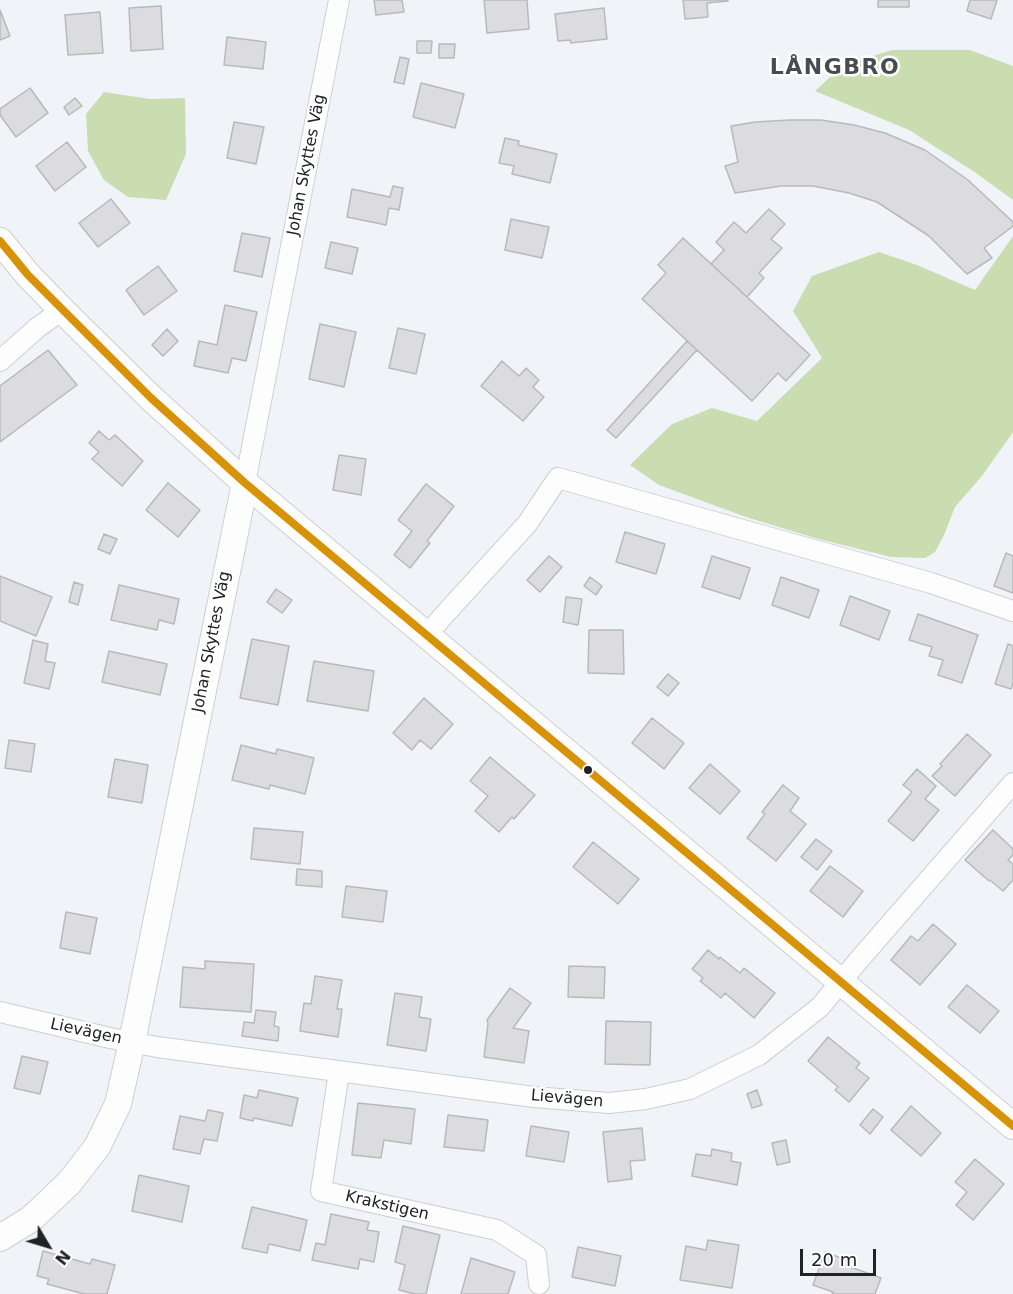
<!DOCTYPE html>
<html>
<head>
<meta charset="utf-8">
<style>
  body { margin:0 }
  #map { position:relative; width:1013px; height:1294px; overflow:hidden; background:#f0f4f8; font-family:"DejaVu Sans",sans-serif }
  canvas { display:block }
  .north { position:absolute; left:18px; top:1216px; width:60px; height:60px; -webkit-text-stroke:4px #fff; paint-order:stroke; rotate:128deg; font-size:16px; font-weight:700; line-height:24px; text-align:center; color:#202225 }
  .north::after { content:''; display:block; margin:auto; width:21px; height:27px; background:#202225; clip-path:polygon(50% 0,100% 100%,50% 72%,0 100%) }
  .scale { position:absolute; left:800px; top:1249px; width:76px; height:27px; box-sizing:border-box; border:3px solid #202225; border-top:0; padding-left:8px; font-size:18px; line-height:21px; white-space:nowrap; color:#202225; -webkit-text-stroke:4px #fff; paint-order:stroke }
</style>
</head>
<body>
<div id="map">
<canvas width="1013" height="1294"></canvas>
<div class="north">N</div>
<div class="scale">20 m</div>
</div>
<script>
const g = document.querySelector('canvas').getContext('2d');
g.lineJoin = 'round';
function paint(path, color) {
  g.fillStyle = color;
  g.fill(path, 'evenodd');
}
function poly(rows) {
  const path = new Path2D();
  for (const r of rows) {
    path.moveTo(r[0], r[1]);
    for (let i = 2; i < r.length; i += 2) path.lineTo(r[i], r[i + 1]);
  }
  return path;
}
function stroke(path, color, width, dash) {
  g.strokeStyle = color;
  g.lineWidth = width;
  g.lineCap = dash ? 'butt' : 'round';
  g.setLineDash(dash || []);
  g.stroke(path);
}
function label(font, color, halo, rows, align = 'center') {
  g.font = font + ' "DejaVu Sans",sans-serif';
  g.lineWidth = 5;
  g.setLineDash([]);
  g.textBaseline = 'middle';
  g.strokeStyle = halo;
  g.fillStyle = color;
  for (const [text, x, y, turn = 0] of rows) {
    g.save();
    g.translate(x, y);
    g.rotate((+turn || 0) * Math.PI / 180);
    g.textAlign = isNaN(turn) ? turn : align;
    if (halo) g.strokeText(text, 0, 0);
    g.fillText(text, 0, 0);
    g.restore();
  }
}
paint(poly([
  [892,50,970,50,1013,66,1013,200,976,173,909,130,815,91,842,66],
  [104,92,150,99,185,98,186,154,166,200,128,197,104,180,88,151,86,114],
  [1013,236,1013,432,982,476,955,507,944,535,935,552,925,558,891,557,815,538,746,517,659,485,630,465,672,424,712,408,757,421,822,358,793,311,812,276,879,252,917,265,975,290]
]), '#c9ddb0');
const building = poly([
  [374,0,402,0,404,12,376,15,374,0],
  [484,0,527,0,529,29,487,33,484,0],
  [683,0,728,0,728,1,707,3,708,17,685,19,683,0],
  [878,0,909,0,909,7,878,7,878,0],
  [970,0,997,0,991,19,967,11,970,0],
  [161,6,163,49,131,51,129,8,161,6],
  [604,8,607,39,571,43,570,40,558,41,555,14,604,8],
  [0,10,10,36,0,40,0,10],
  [100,12,103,53,68,55,65,15,100,12],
  [227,37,266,42,263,69,224,65,227,37],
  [417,41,432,41,431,53,417,53,417,41],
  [439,44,455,44,454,58,439,58,439,44],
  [400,57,409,59,404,84,394,82,400,57],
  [421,83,464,94,455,128,413,117,421,83],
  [30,88,48,113,16,137,0,115,0,109,30,88],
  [75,98,82,106,69,115,64,107,75,98],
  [790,120,821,120,854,125,885,133,925,150,968,180,1013,222,1013,226,984,248,992,258,967,274,929,236,877,202,849,193,813,186,781,186,735,193,725,166,738,162,731,126,755,122,790,120],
  [234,122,264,127,256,164,227,158,234,122],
  [505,138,519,141,518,145,557,154,550,183,512,174,514,166,499,163,505,138],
  [67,142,86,167,55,191,36,166,67,142],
  [393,186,403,188,399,210,389,208,386,225,347,217,352,189,390,197,393,186],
  [111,199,130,223,98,247,79,223,111,199],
  [769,209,785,224,771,239,782,248,759,273,764,278,747,297,711,264,724,250,716,242,734,222,746,233,769,209],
  [511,219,549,227,542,258,505,250,511,219],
  [242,233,270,238,262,277,234,271,242,233],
  [683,238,810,355,786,381,778,373,752,401,642,299,666,273,658,265,683,238],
  [331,242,358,248,352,274,325,268,331,242],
  [158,266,177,291,144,315,126,290,158,266],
  [225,305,257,312,246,361,232,358,228,373,194,366,199,341,217,345,225,305],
  [320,324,356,332,344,387,309,379,320,324],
  [398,328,425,334,416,374,389,368,398,328],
  [167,329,178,341,163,356,152,345,167,329],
  [687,341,697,350,616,438,607,430,687,341],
  [48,350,77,385,0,442,0,386,48,350],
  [502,361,519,376,526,368,539,380,533,387,544,397,523,421,481,386,502,361],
  [99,431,109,440,115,435,143,461,122,486,92,459,99,452,89,443,99,431],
  [339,455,366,459,361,495,333,490,339,455],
  [168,483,200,510,178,537,146,510,168,483],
  [426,484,454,506,427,541,430,543,410,568,394,555,412,531,398,520,426,484],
  [625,532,665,544,656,574,616,562,625,532],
  [104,534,117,539,110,554,98,549,104,534],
  [1006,553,1013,556,1013,593,994,586,1006,553],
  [549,556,562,567,540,592,527,580,549,556],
  [712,556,750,568,740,599,702,587,712,556],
  [0,576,52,597,36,636,0,621,0,576],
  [590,577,602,586,596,595,584,586,590,577],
  [781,577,819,590,809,618,772,605,781,577],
  [74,582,83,585,78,605,69,602,74,582],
  [119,585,179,599,174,624,159,620,157,630,111,620,119,585],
  [276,589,292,600,282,613,267,602,276,589],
  [850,596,890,611,879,640,840,625,850,596],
  [566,597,582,599,578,625,563,622,566,597],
  [918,614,978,635,962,683,938,675,943,660,929,656,932,647,909,640,918,614],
  [589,630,623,630,624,674,588,673,589,630],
  [252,639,289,646,278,705,240,698,252,639],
  [33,640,48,644,45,661,55,663,49,689,24,683,33,640],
  [1008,644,1013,646,1013,683,1011,689,995,684,1008,644],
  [109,651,167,664,160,695,102,682,109,651],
  [314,661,374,671,368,711,307,701,314,661],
  [668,674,679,683,668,696,657,687,668,674],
  [424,698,453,724,431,749,420,740,412,750,393,733,424,698],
  [652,718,684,743,664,769,632,743,652,718],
  [967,734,991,755,955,796,932,776,942,766,940,764,967,734],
  [9,740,35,744,31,772,5,768,9,740],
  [241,745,276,754,277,749,314,758,305,794,270,785,269,789,232,780,241,745],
  [490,757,535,795,514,819,512,817,499,832,475,811,488,796,470,781,490,757],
  [115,759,148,765,142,803,108,797,115,759],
  [710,764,740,791,720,814,689,788,710,764],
  [917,769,936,786,925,799,939,810,913,841,888,821,912,792,903,785,917,769],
  [783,785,799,798,790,811,806,824,776,861,747,838,765,814,762,812,783,785],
  [254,828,303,832,300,864,251,859,254,828],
  [993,830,1013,849,1013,855,1008,860,1013,864,1013,880,1003,891,990,880,989,881,965,860,993,830],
  [816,839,832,851,817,870,801,857,816,839],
  [593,842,639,879,618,904,573,867,593,842],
  [830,866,863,891,843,917,810,891,830,866],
  [297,869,322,871,322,887,296,885,297,869],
  [346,886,387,891,383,922,342,917,346,886],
  [66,912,97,918,90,954,60,948,66,912],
  [933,924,956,944,920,985,891,960,911,936,918,941,933,924],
  [708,950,719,959,720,957,740,973,744,968,775,993,754,1018,725,993,721,998,700,981,703,978,692,969,708,950],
  [205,961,254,964,251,1012,180,1007,183,967,205,969,205,961],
  [569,966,605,967,604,998,568,997,569,966],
  [315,976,342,980,337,1009,342,1009,338,1037,300,1031,304,1003,311,1004,315,976],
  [967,985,999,1011,980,1033,948,1007,967,985],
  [510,988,531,1003,513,1028,529,1031,524,1063,484,1057,488,1023,487,1020,510,988],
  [395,993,422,997,419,1017,431,1019,426,1051,387,1045,395,993],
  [256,1010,276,1012,274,1026,279,1027,278,1041,242,1036,244,1022,254,1023,256,1010],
  [606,1021,651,1022,650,1065,605,1064,606,1021],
  [828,1037,860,1063,856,1068,869,1078,849,1102,835,1090,838,1087,808,1061,828,1037],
  [22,1056,48,1062,40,1094,14,1088,22,1056],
  [259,1090,298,1098,292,1126,254,1118,253,1121,240,1118,244,1095,257,1098,259,1090],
  [757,1090,762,1105,752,1108,747,1094,757,1090],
  [358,1103,415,1109,411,1144,384,1140,381,1158,352,1155,358,1103],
  [911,1106,941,1133,921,1156,891,1130,911,1106],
  [873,1109,883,1117,870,1134,860,1125,873,1109],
  [208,1110,223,1113,217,1141,204,1139,200,1154,173,1149,180,1116,205,1121,208,1110],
  [448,1115,488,1120,484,1151,444,1147,448,1115],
  [531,1126,569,1132,564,1162,526,1156,531,1126],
  [642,1128,645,1160,630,1161,632,1179,608,1182,603,1132,642,1128],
  [786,1140,790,1162,777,1165,772,1143,786,1140],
  [712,1149,732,1153,731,1161,741,1163,737,1185,692,1176,696,1154,711,1156,712,1149],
  [975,1159,1004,1184,973,1220,956,1205,967,1192,955,1182,975,1159],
  [139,1175,189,1186,182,1222,132,1211,139,1175],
  [252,1207,307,1220,300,1251,269,1244,267,1253,242,1248,252,1207],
  [331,1214,369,1222,367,1230,379,1232,374,1262,360,1259,358,1269,312,1260,316,1243,325,1245,331,1214],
  [403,1226,440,1235,426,1294,415,1294,399,1290,405,1265,395,1262,403,1226],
  [708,1240,739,1245,732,1288,680,1280,686,1246,706,1250,708,1240],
  [578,1247,621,1256,615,1286,572,1277,578,1247],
  [43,1251,90,1264,92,1259,115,1265,107,1294,84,1294,47,1284,49,1279,37,1276,43,1251],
  [825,1252,849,1261,848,1266,881,1278,875,1294,832,1294,833,1292,813,1285,825,1252],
  [471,1258,515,1272,508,1294,461,1294,471,1258]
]);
paint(building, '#dcdcdf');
stroke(building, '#b8b9bb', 1.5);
const minor = poly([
  [0,361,37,328,62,310],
  [245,483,339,0],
  [426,636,445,614,527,524,558,478,931,583,1013,611],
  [0,1012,110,1038,157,1047,534,1097,609,1103,646,1099,690,1089,759,1055,820,1007,858,961,1013,783],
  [339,1072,321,1191,497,1230,536,1255,539,1284]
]);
const tertiary = poly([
  [0,241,28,275,62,310,151,398,245,483,1013,1126],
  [0,1238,31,1219,69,1183,97,1147,118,1104,132,1042,245,483]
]);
stroke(minor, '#cccfd2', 22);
stroke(tertiary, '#cccfd2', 28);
stroke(minor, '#fdfdfe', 20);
stroke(tertiary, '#fdfdfe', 26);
stroke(poly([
  [0,241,28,275,151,398,245,483,1013,1126]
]), '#d79206', 8);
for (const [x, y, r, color] of [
  [588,770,5,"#202225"]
]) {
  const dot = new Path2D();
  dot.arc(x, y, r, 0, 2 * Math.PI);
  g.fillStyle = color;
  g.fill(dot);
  stroke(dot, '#fff', 2);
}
label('16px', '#202225', '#fff', [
  ["Johan Skyttes Väg",307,165,-79],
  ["Johan Skyttes Väg",212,642,-79],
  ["Lievägen",86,1032,12],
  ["Lievägen",567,1099,5],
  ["Krakstigen",387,1206,13]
]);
g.letterSpacing = '1.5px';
label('bold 22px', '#464c51', '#fff', [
  ["LÅNGBRO",835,68]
]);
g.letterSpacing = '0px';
</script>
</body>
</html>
